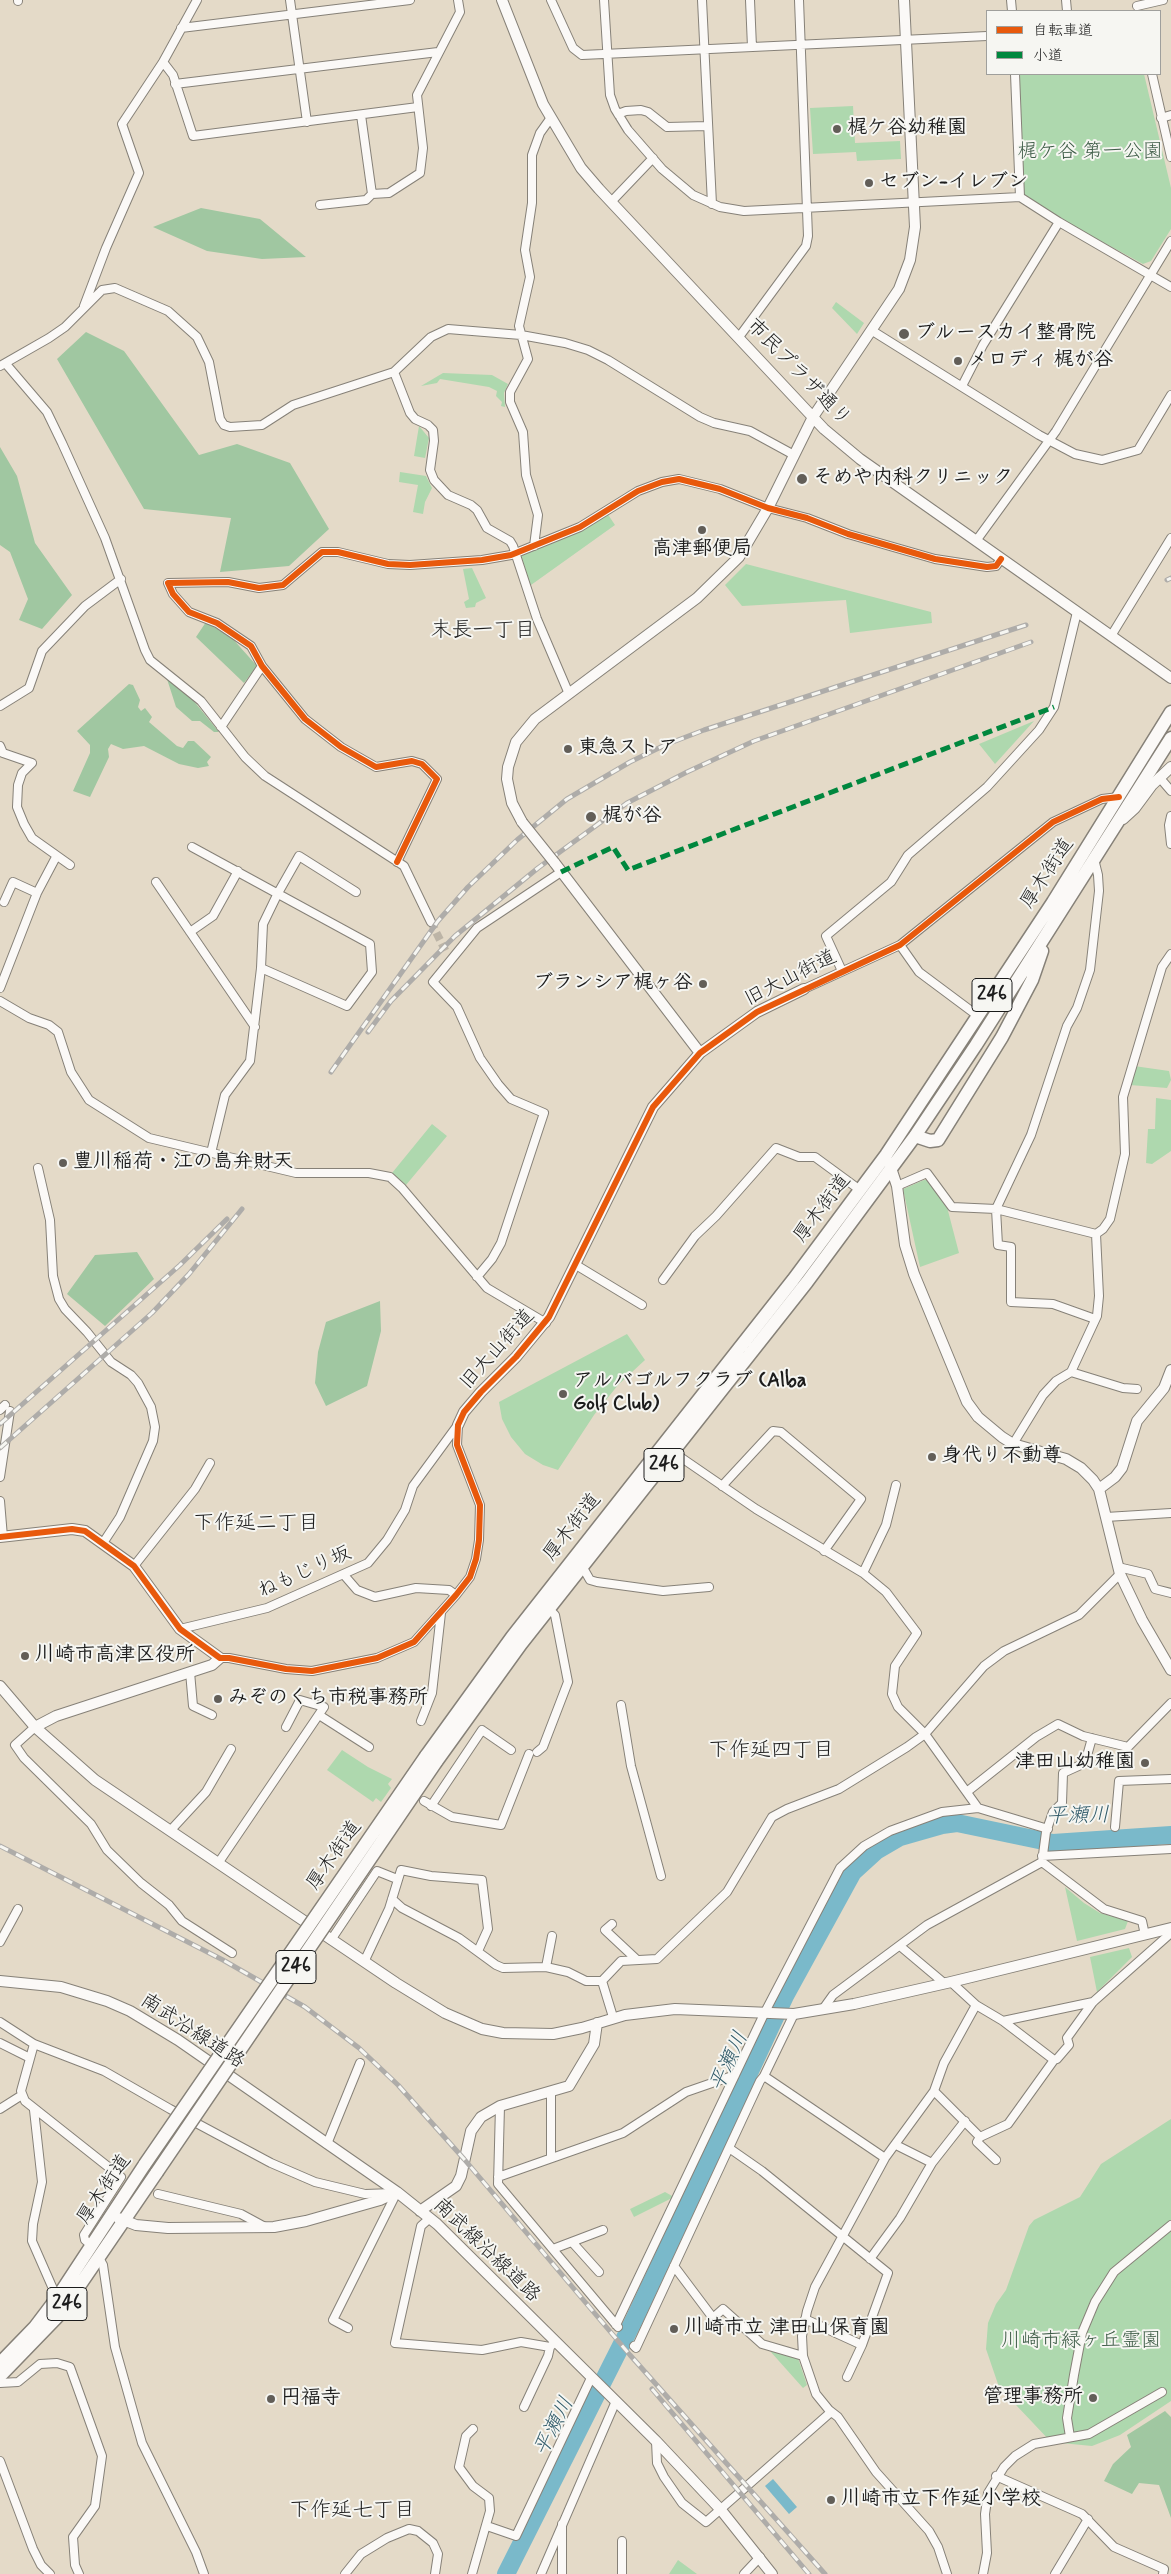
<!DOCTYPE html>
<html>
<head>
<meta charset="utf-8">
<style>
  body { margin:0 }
  #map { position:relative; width:1171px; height:2574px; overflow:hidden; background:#e4dac8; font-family:Mynerve,"Klee One",sans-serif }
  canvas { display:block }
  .legend { position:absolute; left:986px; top:10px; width:175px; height:65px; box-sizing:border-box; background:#f6f6f2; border:1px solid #9f9f9c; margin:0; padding:6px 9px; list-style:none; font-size:15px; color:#1c1c1c }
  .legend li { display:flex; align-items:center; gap:10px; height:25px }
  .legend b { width:25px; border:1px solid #9f9f9c }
</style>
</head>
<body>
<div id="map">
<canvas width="1171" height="2574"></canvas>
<ul class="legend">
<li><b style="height:6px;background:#e8590c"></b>自転車道</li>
<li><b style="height:6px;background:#00873e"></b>小道</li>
</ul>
</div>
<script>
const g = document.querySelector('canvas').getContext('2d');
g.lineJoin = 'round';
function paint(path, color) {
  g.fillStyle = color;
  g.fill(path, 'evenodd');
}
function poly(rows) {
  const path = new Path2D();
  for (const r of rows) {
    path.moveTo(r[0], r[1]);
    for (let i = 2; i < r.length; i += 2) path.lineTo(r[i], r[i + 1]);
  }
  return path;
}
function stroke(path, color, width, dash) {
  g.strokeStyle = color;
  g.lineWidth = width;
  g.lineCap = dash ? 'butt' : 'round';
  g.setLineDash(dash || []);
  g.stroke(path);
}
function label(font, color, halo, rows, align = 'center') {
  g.font = font + ' Mynerve,"Klee One",sans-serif';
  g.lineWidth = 4;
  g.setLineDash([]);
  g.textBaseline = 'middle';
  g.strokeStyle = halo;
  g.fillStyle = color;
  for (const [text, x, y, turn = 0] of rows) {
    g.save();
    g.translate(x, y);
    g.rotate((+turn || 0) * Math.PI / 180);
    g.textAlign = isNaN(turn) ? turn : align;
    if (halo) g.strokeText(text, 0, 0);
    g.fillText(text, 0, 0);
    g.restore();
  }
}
paint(poly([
  [1018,74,1144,74,1171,188,1171,229,1151,261,1143,264,1020,197],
  [853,106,855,143,900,141,901,159,857,161,856,152,813,154,810,108],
  [836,302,864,323,857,334,832,308],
  [443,373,492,375,508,384,504,393,505,407,501,406,502,402,496,396,497,391,489,387,440,379,437,383,421,386],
  [419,426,429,438,425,458,414,456],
  [400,472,426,476,432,488,425,502,423,514,413,512,418,485,399,482],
  [607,513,615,525,531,585,519,557,577,531],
  [746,564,931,612,932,623,850,633,846,600,742,606,725,585],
  [472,568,486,598,476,603,475,607,466,608,464,602,469,599,463,569],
  [1034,721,995,764,979,744],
  [1134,1066,1169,1071,1171,1080,1167,1088,1130,1085],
  [1156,1098,1171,1100,1171,1151,1152,1164,1146,1163,1148,1129,1155,1129],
  [432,1124,447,1136,406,1185,392,1173],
  [924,1180,928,1180,947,1207,959,1253,920,1267,903,1189],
  [627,1334,645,1360,618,1385,594,1415,558,1470,543,1465,525,1454,511,1437,502,1419,499,1402],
  [342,1750,368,1767,392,1779,388,1784,391,1788,381,1802,376,1798,373,1802,327,1770],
  [1065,1887,1084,1903,1100,1913,1128,1921,1125,1929,1077,1941],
  [1129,1948,1132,1957,1097,1992,1090,1957],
  [1171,2119,1171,2401,1120,2435,1092,2446,1051,2442,999,2387,986,2349,988,2323,996,2304,1006,2290,1029,2226,1034,2220,1080,2197,1101,2164],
  [665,2192,674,2197,634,2217,630,2209],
  [770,2351,798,2358,807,2385,803,2388],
  [678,2560,697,2574,669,2574]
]), '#aed8ae');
paint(poly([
  [201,208,260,219,306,257,262,259,207,251,153,227],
  [86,332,124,351,199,455,237,444,290,463,329,529,289,566,220,572,231,518,144,509,57,359],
  [0,447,17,476,35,543,72,595,42,629,19,620,28,599,10,552,0,545],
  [206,622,232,638,257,666,244,683,196,637],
  [167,679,193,700,219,732,214,732,200,721,192,721,176,707],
  [129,684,133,685,140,700,138,707,141,711,145,708,152,717,149,722,177,746,183,748,188,741,194,741,211,757,207,762,209,766,198,768,179,764,144,746,123,749,111,744,108,749,109,757,90,797,73,791,90,753,90,745,77,731],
  [137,1252,154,1279,105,1326,67,1294,95,1255],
  [380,1301,381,1331,367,1386,326,1406,315,1383,318,1352,326,1322],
  [1165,2411,1171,2417,1171,2518,1159,2485,1139,2483,1132,2494,1104,2481,1113,2464,1131,2447,1127,2435]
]), '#a0c7a1');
paint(poly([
  [773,2479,797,2507,789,2514,765,2486]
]), '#7ab9ca');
stroke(poly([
  [506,2574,634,2320,785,1996,853,1872,876,1851,900,1837,942,1825,957,1823,1053,1843,1171,1835]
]), '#7ab9ca', 18);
stroke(poly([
  [431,922,446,952]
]), '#bcb4a6', 8, [8, 4]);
const minor = poly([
  [290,0,307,122],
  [551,0,573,48,582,55,987,36],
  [604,0,610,95,615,109,628,130,662,169,693,195,720,207,744,211,1020,197,1059,222,1171,287],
  [702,0,712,204],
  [750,0,752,47],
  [1011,0,1012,11],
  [1066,0,1067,11],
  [18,1,18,0],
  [1137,6,1163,0],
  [181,28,410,0],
  [163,62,173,75,193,136,418,107],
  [1015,74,1020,197],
  [1152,74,1171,157],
  [175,84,438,52],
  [618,114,626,111,641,110,648,112,667,127,708,126],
  [361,115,372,194],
  [1161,118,1171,115],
  [611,202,653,158],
  [320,205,366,200,372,194,389,193,420,173,423,148,417,95,460,12,458,0],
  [84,306,106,248,139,173,122,124,163,62,197,0],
  [871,330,1039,435,1075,454,1102,460,1138,450,1171,395],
  [739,337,806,246,808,236,799,0],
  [6,364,47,412,62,443,105,538,145,650,150,660,201,701,245,757,265,776,404,866,431,922],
  [0,366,49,338,65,327,102,290,115,288,168,311,197,337,209,362,220,419,224,425,230,427,262,425,293,405,394,372,431,337,448,329,521,335,565,343,588,350,608,360,700,417,714,423,750,431,794,455],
  [394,372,410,413,415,419,428,425,433,430,434,441,430,470,434,480,448,495,471,505,477,510,487,528,510,541,513,546,537,619,569,694],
  [962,386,983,345,1059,222],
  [976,541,1056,431,1171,241],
  [534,546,538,515,526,475,523,432,510,402,510,392,528,359,519,326,530,277,525,250,532,203,532,155,540,133,550,119],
  [1111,636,1171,538],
  [0,706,29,688,42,651,85,606,121,579],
  [221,727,262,666],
  [0,746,3,753,32,763,22,773,18,785,17,807,24,824,32,838,70,865],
  [1159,777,1171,791],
  [1171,816,1169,825,1171,844],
  [192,847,370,944,372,972,347,1006,261,968],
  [1094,859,1098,875,1099,891,1090,970,1077,1008,1067,1026,1031,1135,996,1209,998,1245,1011,1247,1011,1302,1053,1304,1095,1319],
  [397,862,437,779,422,764,412,761,376,767,341,747,305,719,262,666,251,646,217,623,189,612,173,594,168,583,228,582,259,588,283,585,322,552,338,552,388,564,410,565,482,560,511,555,580,527,638,491,662,482,679,479,720,489,768,508,807,518,848,534,935,559,987,567,996,566,1001,559],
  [156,882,255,1027],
  [4,902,13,882,37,893],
  [190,932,213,916,238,871],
  [900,945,919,972,978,1016],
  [842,971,826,936,891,882,908,855,987,787,1039,730,1054,707,1077,612],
  [0,988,37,893,56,857],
  [804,989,900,945,1053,822,1102,799,1119,797],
  [0,1001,29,1018,49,1025,58,1032,71,1072,89,1100,149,1138,296,1173,369,1173,390,1177,402,1188,487,1288,546,1323],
  [211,1153,225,1095,250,1061,261,968,263,924,278,893,299,856,356,892],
  [38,1168,50,1220,53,1276,59,1299,65,1309,87,1332,111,1362,131,1375,138,1383,151,1407,155,1427,153,1441,120,1517,103,1543],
  [897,1186,927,1173,952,1207,996,1209,1096,1234,1103,1229,1110,1219,1125,1154,1123,1097,1162,967,1171,954],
  [576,1265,642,1305],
  [477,1277,492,1259,501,1243,544,1113,511,1099,498,1084,480,1058,457,1007,433,982,477,928,561,872],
  [663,1280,695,1236,716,1216,776,1148,799,1157,815,1157,860,1190],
  [1071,1372,1123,1388,1137,1389],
  [0,1410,5,1405],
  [1013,1444,1043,1395,1056,1381,1071,1372,1097,1316,1099,1296,1096,1234],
  [673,1452,756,1509,863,1573,886,1592,917,1633,895,1666,892,1694,898,1707,925,1734,978,1808],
  [0,1477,10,1411],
  [722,1486,773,1431,781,1432,861,1499,824,1551],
  [0,1501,3,1537],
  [1106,1517,1171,1513],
  [134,1566,195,1489,210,1463],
  [582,1566,590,1580,597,1582,663,1591,709,1587],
  [1118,1567,1148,1574,1155,1589,1171,1593],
  [863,1573,886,1525,896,1485],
  [344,1575,357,1590,375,1597,416,1588,449,1590,456,1595],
  [180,1629,267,1608,368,1563,387,1540,405,1510,413,1486,457,1426],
  [220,1658,229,1658,286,1669,312,1671,377,1658,414,1642,456,1595,470,1577,476,1559,479,1540,480,1505,457,1445,458,1425],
  [190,1672,193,1706,212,1715],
  [621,1705,631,1766,661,1876],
  [319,1715,369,1747],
  [421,1721,432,1693,441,1613],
  [35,1727,15,1745,24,1758,91,1824,107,1850,141,1883,169,1905,182,1921,232,1953],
  [537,1752,543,1747,568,1682,555,1615,549,1609],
  [968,1791,1036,1737,1058,1724,1083,1736,1128,1747,1171,1703],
  [424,1801,452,1817,501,1825,529,1754],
  [431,1806,482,1730,511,1750],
  [1115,1827,1119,1781,1171,1779],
  [170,1831,206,1792,231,1749],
  [1042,1856,1171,1849],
  [219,1862,324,1707,300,1700,286,1727],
  [1042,1862,1046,1832,1053,1812,1062,1803,1063,1773,1085,1763,1092,1738],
  [1042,1862,1104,1909,1142,1921,1145,1935],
  [392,1899,402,1908,459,1938,496,1965,503,1968,546,1967,568,1972,586,1981,602,1981,621,1961,657,1959,727,1892,772,1817,787,1809,839,1789,907,1747,925,1734,984,1666,1004,1651,1079,1615,1120,1574],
  [612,1924,605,1930,636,1959],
  [331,1940,377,1871,397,1879],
  [0,1942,18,1909],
  [900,1946,944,1983],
  [364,1962,389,1909,401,1870,431,1876,482,1880,488,1929,478,1951],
  [546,1967,552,1936],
  [602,1981,613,2017],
  [951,1982,976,2005,1003,2021,1054,2060],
  [823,2009,833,1995,927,1925,1042,1862],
  [1003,2021,1093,2002],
  [0,2022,34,2044,104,2071,170,2109,271,2163,315,2182,365,2194,393,2193],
  [0,2043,30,2058],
  [34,2044,21,2091,25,2101,121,2177,84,2235,85,2240,91,2245],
  [764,2076,885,2158],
  [934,2091,980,2137,977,2142,996,2160],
  [500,2106,498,2184,618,2327],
  [0,2109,22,2095],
  [34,2110,42,2182,33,2224,32,2241,57,2298],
  [980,2137,1008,2124,1054,2060,1057,2059,1069,2045,1067,2038,1093,2002,1171,1933],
  [327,2144,360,2063],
  [896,2145,932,2163],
  [729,2148,762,2171,888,2273,862,2345,847,2377],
  [551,2157,551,2092],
  [498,2177,623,2133,686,2092,735,2075],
  [158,2194,241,2214,265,2227],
  [430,2218,421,2226,395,2343,482,2350,521,2342,550,2347],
  [572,2242,599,2272],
  [553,2249,603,2230],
  [99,2258,103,2265,115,2347,142,2443,196,2552,204,2574],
  [870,2259,900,2218,932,2163,965,2121],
  [674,2266,713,2318,723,2309,762,2344,803,2356],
  [805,2319,862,2345],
  [616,2325,765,2012,840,1868,864,1846,890,1831,942,1812,978,1808,1048,1829],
  [348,2328,333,2320,397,2192],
  [634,2346,636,2348,760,2081,764,2076,794,2014],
  [0,2383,18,2382,40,2364,57,2363,70,2367,102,2456,95,2506,73,2537,75,2565,79,2574],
  [524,2407,548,2356,550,2347,553,2344],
  [1070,2437,1067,2418,1074,2375,1082,2333,1095,2302,1114,2272,1171,2225],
  [656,2441,657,2463,664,2477,682,2503,706,2522,831,2412],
  [0,2461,33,2549,41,2565,50,2574],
  [996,2476,1082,2514,1114,2547,1164,2569,1163,2574],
  [487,2526,516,2536,591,2378],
  [345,2574,361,2554,387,2538,409,2529,418,2531,433,2543,438,2554,435,2574],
  [472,2574,490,2511,489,2498,473,2486,459,2467,466,2436,473,2429],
  [541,2574,616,2401],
  [562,2574,562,2524],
  [622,2574,622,2541],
  [744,2574,760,2557],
  [947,2574,938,2547,929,2531,876,2472,838,2417,829,2410,816,2394,803,2356,802,2336,807,2311,815,2287,885,2158,934,2091,944,2063,976,2005],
  [983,2574,987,2553,985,2514,988,2493,1004,2467,1015,2456,1034,2444,1089,2434,1162,2392],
  [1055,2574,1088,2519]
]);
const tertiary = poly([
  [502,0,543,104,581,168,599,189,824,429,860,459,1171,678],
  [1123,819,1135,808,1152,785,1171,767],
  [522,822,512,803,507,779,508,767,516,742,535,719,697,598,739,557,768,508,813,417,899,289,910,260,915,227,904,0],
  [554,862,700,1053],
  [889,1162,897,1186,905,1245,914,1274,967,1402,978,1417,1002,1437,1013,1444,1066,1459,1081,1468,1093,1480,1099,1489,1120,1574,1142,1620,1171,1670],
  [458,1425,464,1412,481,1392,516,1357,549,1317,653,1107,700,1053,757,1012,804,989],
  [1099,1489,1115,1477,1122,1468,1137,1421,1164,1388,1171,1370],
  [0,1537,72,1529,85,1531,134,1566,180,1629,220,1658,212,1665,56,1716,35,1727],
  [0,1686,35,1727,95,1780,396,1983,445,2013,482,2029,503,2033,553,2034,582,2028,625,2015,675,2009,794,2014,854,2004,951,1982,1171,1928],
  [0,1981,61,1987,107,2001,130,2011,178,2040,397,2192,437,2224,656,2441,721,2510,772,2574],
  [420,2211,456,2186,461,2176,471,2131,481,2117,500,2106,569,2086,594,2044,597,2023],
  [118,2218,136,2225,168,2228,274,2227,306,2221,380,2200,397,2192]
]);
const trunk = poly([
  [915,1136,930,1141,938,1140,1002,1037,1032,980,1042,951],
  [426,1756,512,1637,793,1280,886,1155,1053,902,1171,712],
  [436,1762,521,1644,807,1282,915,1136,976,1045,1171,738],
  [0,2363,35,2327,57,2298,145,2164],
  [0,2376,60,2314,157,2172]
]);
stroke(minor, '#868178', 10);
stroke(tertiary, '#868178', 12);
stroke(trunk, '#868178', 15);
stroke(minor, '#fbf9f7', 8);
stroke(tertiary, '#fbf9f7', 10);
stroke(trunk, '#fbf9f7', 12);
const rail = poly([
  [1167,580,1171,578],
  [368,1032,391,1001,455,936,538,868,627,803,687,772,754,741,1031,642],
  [331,1072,438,921,468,887,517,840,567,799,630,762,665,745,704,730,1026,625],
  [0,1424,180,1265,227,1219],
  [0,1448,152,1313,189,1274,242,1209],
  [0,1846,223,1960,305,2007,359,2048,398,2085,464,2159,630,2355,825,2574],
  [652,2389,809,2574]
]);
stroke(rail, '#aeaca9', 5);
stroke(rail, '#f6f6f2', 3, [9]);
const tertiaryBridge = poly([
  [522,822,554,862]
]);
const trunkBridge = poly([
  [145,2164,426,1756],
  [157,2172,436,1762]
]);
stroke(tertiaryBridge, '#868178', 12, []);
stroke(trunkBridge, '#868178', 15, []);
stroke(tertiaryBridge, '#fbf9f7', 10);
stroke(trunkBridge, '#fbf9f7', 12);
stroke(poly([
  [561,872,613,847,628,870,1054,707]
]), '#00873e', 5, [10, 5]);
stroke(poly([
  [397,862,437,779,422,764,412,761,376,767,341,747,305,719,262,666,251,646,217,623,189,612,173,594,168,583,228,582,259,588,283,585,322,552,338,552,388,564,410,565,482,560,511,555,580,527,638,491,662,482,679,479,720,489,768,508,807,518,848,534,935,559,987,567,996,566,1001,559],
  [0,1537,72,1529,85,1531,134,1566,180,1629,220,1658,229,1658,286,1669,312,1671,377,1658,414,1642,456,1595,470,1577,476,1559,479,1540,480,1505,457,1445,458,1425,464,1412,481,1392,516,1357,549,1317,653,1107,700,1053,757,1012,900,945,1053,822,1102,799,1119,797]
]), '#e8590c', 6);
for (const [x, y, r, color] of [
  [837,129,5,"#625e58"],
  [869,183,5,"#625e58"],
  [904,334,6,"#625e58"],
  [958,361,5,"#625e58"],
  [802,479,6,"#625e58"],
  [702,530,5,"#625e58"],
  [568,749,5,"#625e58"],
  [591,817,6,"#625e58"],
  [703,984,5,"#625e58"],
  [63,1163,5,"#625e58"],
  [563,1394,5,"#625e58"],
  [932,1457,5,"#625e58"],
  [25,1656,5,"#625e58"],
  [218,1699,5,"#625e58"],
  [1145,1763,5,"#625e58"],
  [674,2329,5,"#625e58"],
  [1093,2398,5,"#625e58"],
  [271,2399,5,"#625e58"],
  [831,2500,5,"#625e58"]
]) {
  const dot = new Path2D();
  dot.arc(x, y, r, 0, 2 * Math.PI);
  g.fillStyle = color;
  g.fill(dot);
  stroke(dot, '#f6f6f2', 2);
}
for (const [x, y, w] of [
  [992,995,40],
  [664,1465,40],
  [296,1967,40],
  [67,2304,40]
]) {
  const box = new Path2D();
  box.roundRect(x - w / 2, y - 16.5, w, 33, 4);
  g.fillStyle = '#f6f6f2';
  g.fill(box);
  stroke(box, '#1c1c1c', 1);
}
label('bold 19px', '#1c1c1c', null, [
  ["246",992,995],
  ["246",664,1465],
  ["246",296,1967],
  ["246",67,2304]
]);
label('bold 20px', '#1c1c1c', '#f6f6f2', [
  ["梶ケ谷幼稚園",847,129],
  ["セブン-イレブン",879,183],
  ["ブルースカイ整骨院",915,334],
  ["メロディ 梶が谷",968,361],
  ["そめや内科クリニック",813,479],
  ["高津郵便局",702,550,"center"],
  ["東急ストア",578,749],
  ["梶が谷",602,817],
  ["ブランシア梶ヶ谷",693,984,"right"],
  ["豊川稲荷・江の島弁財天",73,1163],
  ["アルバゴルフクラブ (Alba",573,1382],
  ["Golf Club)",573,1405],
  ["身代り不動尊",942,1457],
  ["川崎市高津区役所",35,1656],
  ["みぞのくち市税事務所",228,1699],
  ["津田山幼稚園",1135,1763,"right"],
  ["川崎市立 津田山保育園",684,2329],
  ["管理事務所",1083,2398,"right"],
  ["円福寺",281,2399],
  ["川崎市立下作延小学校",841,2500]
], 'left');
label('20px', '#3f5d48', '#f6f6f2', [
  ["梶ケ谷 第一公園",1090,153],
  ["川崎市緑ヶ丘霊園",1081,2342]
]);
label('20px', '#1c1c1c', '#f6f6f2', [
  ["市民プラザ通り",798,373,46],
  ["厚木街道",1048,874,-57],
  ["旧大山街道",791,979,-27],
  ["厚木街道",823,1209,-53],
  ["旧大山街道",498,1350,-48],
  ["厚木街道",573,1528,-52],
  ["ねもじり坂",305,1573,-24],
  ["厚木街道",335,1856,-55],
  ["南武沿線道路",192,2032,33],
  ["厚木街道",105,2190,-56],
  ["南武線沿線道路",486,2251,44]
]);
label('21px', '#1c1c1c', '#f6f6f2', [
  ["末長一丁目",483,632],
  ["下作延二丁目",256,1525],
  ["下作延四丁目",771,1752],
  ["下作延七丁目",352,2512]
]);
label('italic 21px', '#325c6b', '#f6f6f2', [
  ["平瀬川",1078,1817,-1],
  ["平瀬川",730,2062,-65],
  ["平瀬川",555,2427,-63]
]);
</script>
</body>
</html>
